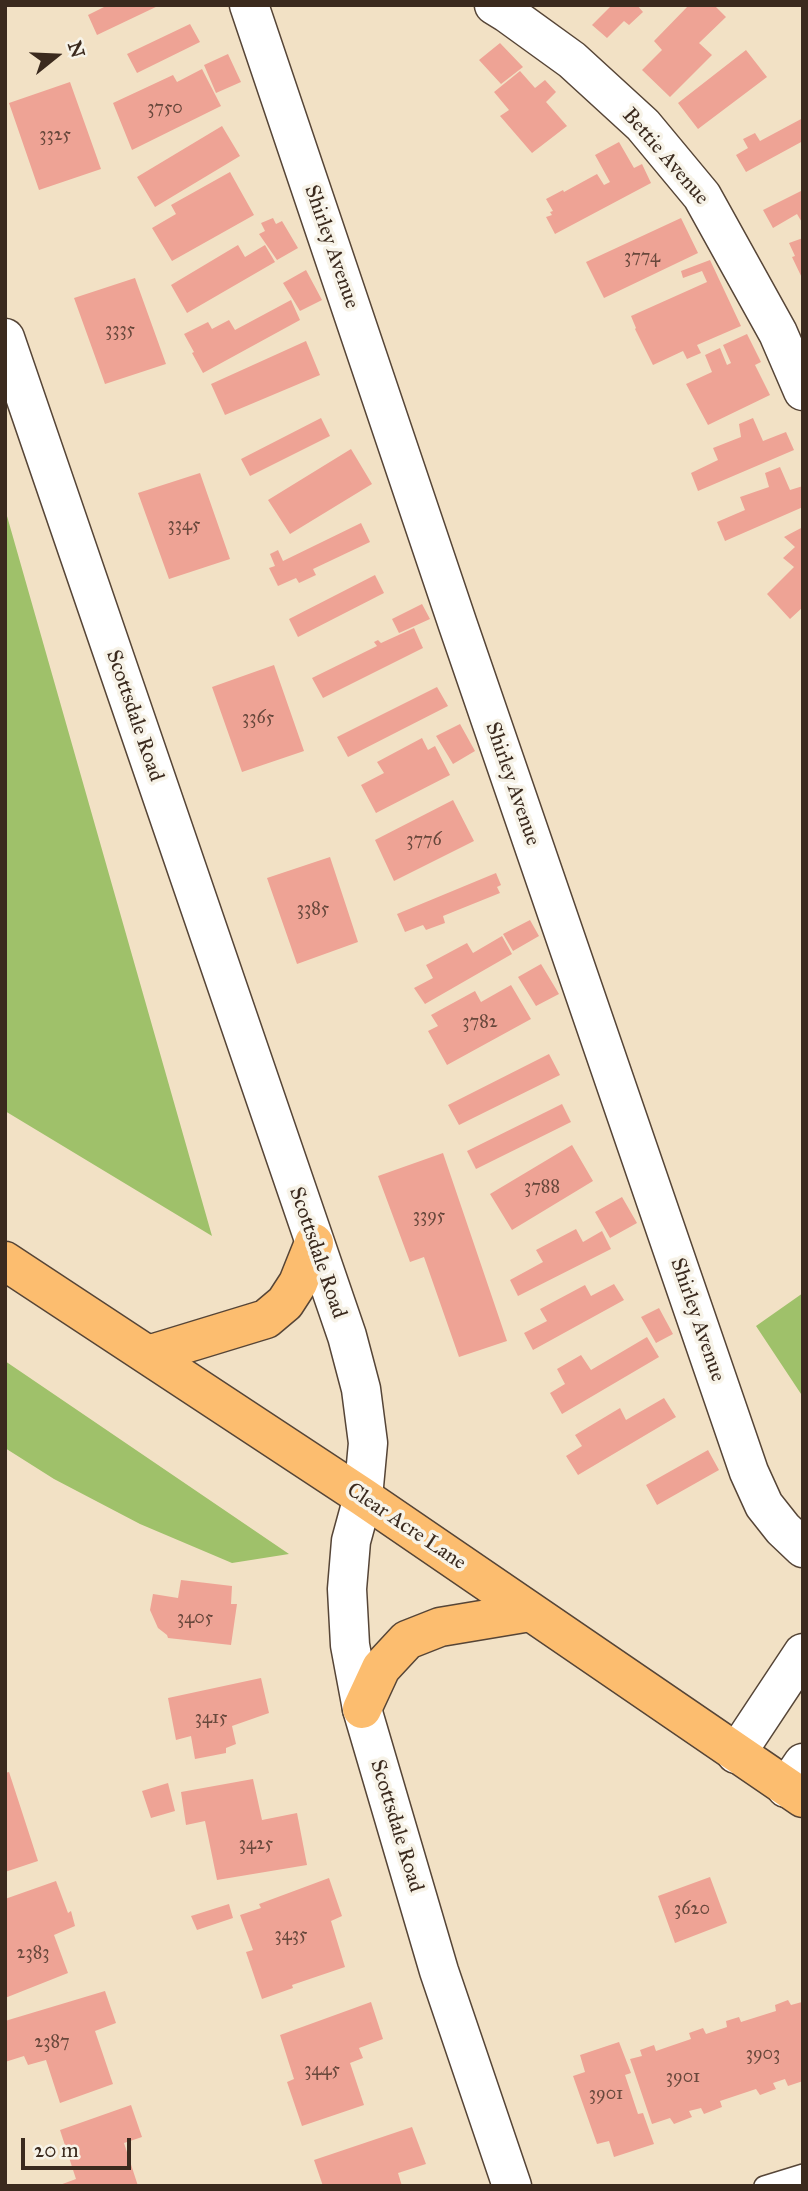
<!DOCTYPE html>
<html>
<head>
<meta charset="utf-8">
<style>
  body { margin:0 }
  #map { position:relative; width:808px; height:2191px; overflow:hidden; background:#f2e1c5; font-family:"IM FELL Great Primer",serif }
  canvas { display:block }
  .frame { position:absolute; inset:0; border:7px solid #3b2a1e; pointer-events:none }
  .north { position:absolute; left:21px; top:21px; width:70px; height:70px; -webkit-text-stroke:5px #f7f3e8; paint-order:stroke; rotate:72deg; font-size:19px; font-weight:700; line-height:28px; text-align:center; color:#3b2a1e }
  .north::after { content:''; display:block; margin:auto; width:24px; height:32px; background:#3b2a1e; clip-path:polygon(50% 0,100% 100%,50% 72%,0 100%) }
  .scale { position:absolute; left:21px; top:2138px; width:110px; height:32px; box-sizing:border-box; border:4px solid #3b2a1e; border-top:0; padding-left:9px; font-size:21px; line-height:24px; white-space:nowrap; color:#3b2a1e; -webkit-text-stroke:5px #f7f3e8; paint-order:stroke }
</style>
</head>
<body>
<div id="map">
<canvas width="808" height="2191"></canvas>
<div class="frame"></div>
<div class="north">N</div>
<div class="scale">20 m</div>
</div>
<script>
const g = document.querySelector('canvas').getContext('2d');
g.lineJoin = 'round';
function paint(path, color) {
  g.fillStyle = color;
  g.fill(path, 'evenodd');
}
function poly(rows) {
  const path = new Path2D();
  for (const r of rows) {
    path.moveTo(r[0], r[1]);
    for (let i = 2; i < r.length; i += 2) path.lineTo(r[i], r[i + 1]);
  }
  return path;
}
function stroke(path, color, width, dash) {
  g.strokeStyle = color;
  g.lineWidth = width;
  g.lineCap = dash ? 'butt' : 'round';
  g.setLineDash(dash || []);
  g.stroke(path);
}
function label(font, color, halo, rows, align = 'center') {
  g.font = font + ' "IM FELL Great Primer",serif';
  g.lineWidth = 7;
  g.setLineDash([]);
  g.textBaseline = 'middle';
  g.strokeStyle = halo;
  g.fillStyle = color;
  for (const [text, x, y, turn = 0] of rows) {
    g.save();
    g.translate(x, y);
    g.rotate((+turn || 0) * Math.PI / 180);
    g.textAlign = isNaN(turn) ? turn : align;
    if (halo) g.strokeText(text, 0, 0);
    g.fillText(text, 0, 0);
    g.restore();
  }
}
paint(poly([
  [5,509,212,1236,5,1111],
  [803,1293,803,1397,756,1326],
  [5,1361,289,1554,232,1563,140,1524,54,1479,5,1448]
]), '#9fc16a');
paint(poly([
  [108,5,160,5,97,35,88,15],
  [612,5,637,5,643,12,629,25,624,21,607,38,592,25],
  [689,5,714,5,726,17,699,43,712,55,670,97,642,70,662,50,654,41],
  [190,24,200,42,137,73,127,54],
  [500,43,523,67,501,84,479,60],
  [746,50,767,77,698,129,678,103],
  [228,54,241,82,216,93,204,65],
  [202,69,221,106,132,150,113,103,173,75,177,82],
  [520,71,535,88,545,80,556,92,546,102,567,126,532,153,500,116,509,110,494,92],
  [70,82,101,169,39,190,9,103],
  [803,118,803,141,746,172,736,155,748,148,743,139,755,133,760,141],
  [222,126,240,156,155,207,137,177],
  [619,142,634,168,642,164,651,183,555,234,546,217,552,215,550,212,553,211,546,199,563,190,564,192,597,174,604,185,610,182,595,155],
  [230,172,254,215,172,261,152,228,176,214,171,205],
  [803,190,803,224,797,214,773,228,763,210],
  [273,218,276,224,282,221,298,248,277,260,259,234,265,231,261,223],
  [681,218,698,253,604,298,586,262],
  [803,238,803,280,792,257,795,256,789,243],
  [238,245,245,257,265,245,275,262,187,313,171,285],
  [710,260,741,326,697,345,701,353,687,359,683,351,653,365,635,329,636,328,631,316,707,282,702,271,683,278,681,271],
  [306,270,322,300,300,311,283,283],
  [135,278,166,364,105,384,74,298],
  [291,300,300,320,203,373,192,353,194,352,184,334,208,322,212,329,229,320,235,330],
  [747,334,761,362,755,365,770,395,708,425,686,384,712,372,705,355,720,348,727,365,731,363,723,345],
  [306,341,320,375,225,415,211,384],
  [321,418,330,436,250,476,241,459],
  [753,418,763,441,786,432,794,450,698,491,691,473,718,460,713,448,741,437,739,424],
  [351,449,372,484,290,534,268,500],
  [780,467,790,490,803,486,803,507,725,541,717,522,745,510,740,497,769,487,765,473],
  [200,473,230,559,169,579,138,493],
  [361,523,370,542,313,569,316,575,299,583,296,578,278,586,269,568,275,566,270,554,278,550,283,561],
  [803,527,803,607,790,619,767,594,794,567,783,558,795,547,784,537],
  [375,575,384,593,298,637,289,619],
  [422,604,430,619,399,633,392,619],
  [414,628,423,648,323,698,312,678,377,646,374,642,378,640,381,643],
  [274,665,304,751,242,772,212,687],
  [437,687,448,706,348,757,337,737],
  [460,724,475,751,453,764,436,736],
  [422,738,428,750,435,746,450,775,376,813,361,785,384,773,377,762],
  [453,800,474,841,394,881,375,840],
  [330,857,358,942,297,964,267,878],
  [496,873,501,885,497,887,500,893,443,916,445,923,426,930,423,925,405,932,397,914],
  [530,920,539,936,513,951,503,934],
  [502,936,512,954,425,1004,414,988,433,978,426,965,467,943,473,953],
  [541,964,559,994,536,1006,518,977],
  [511,985,531,1019,447,1065,428,1031,438,1026,431,1015,475,991,481,1002],
  [549,1054,560,1075,459,1125,448,1105],
  [562,1104,571,1122,476,1169,467,1151],
  [572,1145,593,1181,512,1230,490,1194],
  [443,1153,507,1341,459,1357,424,1257,410,1262,378,1176],
  [622,1197,637,1223,610,1238,595,1212],
  [576,1229,583,1242,602,1231,611,1249,518,1296,510,1280,543,1262,536,1250],
  [614,1284,624,1300,533,1350,524,1333,547,1321,540,1309,585,1285,591,1296],
  [659,1308,673,1334,656,1343,641,1317],
  [647,1337,659,1357,562,1414,550,1393,565,1384,557,1369,581,1355,591,1370],
  [664,1398,676,1417,578,1475,566,1456,582,1446,575,1435,620,1408,626,1420],
  [708,1450,719,1470,657,1505,646,1485],
  [181,1580,232,1586,231,1604,237,1604,231,1645,168,1638,167,1635,158,1628,150,1610,153,1594,178,1598],
  [261,1678,269,1713,232,1726,236,1744,226,1748,226,1753,195,1759,191,1736,176,1740,168,1698],
  [9,1772,38,1861,5,1872,5,1773],
  [253,1779,262,1820,297,1813,307,1865,217,1880,205,1821,186,1825,181,1792],
  [168,1783,175,1811,151,1818,142,1791],
  [710,1877,727,1923,675,1943,658,1896],
  [329,1878,342,1916,331,1921,345,1967,292,1985,293,1988,262,1999,246,1952,253,1950,240,1915,261,1908,259,1904],
  [56,1881,68,1913,71,1911,75,1926,54,1935,68,1973,5,1998,5,1899],
  [229,1904,233,1918,197,1930,191,1916],
  [105,1991,116,2023,95,2031,113,2084,60,2103,46,2060,28,2065,24,2056,5,2062,5,2021],
  [788,2000,791,2005,802,2002,803,2005,803,2081,788,2086,785,2079,773,2083,776,2089,760,2095,756,2089,720,2101,722,2107,704,2114,701,2108,689,2111,692,2117,674,2124,670,2118,652,2124,630,2059,642,2056,640,2050,654,2045,656,2051,691,2039,689,2033,703,2028,706,2034,727,2027,726,2021,739,2017,741,2022,776,2011,775,2005],
  [371,2002,383,2039,359,2048,363,2058,350,2063,364,2105,302,2126,287,2082,294,2079,280,2035],
  [619,2042,631,2073,625,2075,638,2114,643,2113,654,2144,614,2157,609,2141,597,2144,573,2076,585,2072,580,2055],
  [131,2105,142,2137,124,2143,138,2186,57,2186,76,2179,60,2130],
  [412,2127,426,2164,398,2173,402,2186,323,2186,314,2160]
]), '#eea395');
const lane = poly([
  [764,2186,803,2174]
]);
const street = poly([
  [249,5,458,625,749,1472,764,1505,783,1529,803,1548],
  [494,5,507,13,572,60,643,125,702,196,778,333,803,391],
  [5,338,347,1336,361,1389,368,1443,363,1497,351,1541,347,1589,350,1645,362,1709,439,1971,512,2186],
  [736,1754,803,1653],
  [786,1788,803,1763]
]);
const primary = poly([
  [5,1261,363,1497,803,1798],
  [148,1355,266,1319,285,1303,298,1283,314,1243],
  [362,1709,381,1668,407,1640,440,1627,530,1612]
]);
stroke(lane, '#564537', 22);
stroke(street, '#564537', 41);
stroke(primary, '#564537', 41);
stroke(lane, '#fff', 19);
stroke(street, '#fff', 38);
stroke(primary, '#fcbd6f', 38);
label('18px', '#68483c', null, [
  ["3750",165,109],
  ["3325",55,136],
  ["3774",642,258],
  ["3335",120,331],
  ["3345",184,526],
  ["3365",258,719],
  ["3776",424,841],
  ["3385",313,910],
  ["3782",480,1023],
  ["3788",542,1188],
  ["3395",429,1217],
  ["3405",195,1619],
  ["3415",211,1719],
  ["3425",256,1845],
  ["3620",692,1910],
  ["3435",291,1936],
  ["2383",33,1954],
  ["2387",52,2043],
  ["3903",763,2055],
  ["3445",322,2071],
  ["3901",683,2078],
  ["3901",606,2095]
]);
label('21px', '#3b2a1e', '#f7f3e8', [
  ["Bettie Avenue",665,157,49],
  ["Shirley Avenue",331,247,71],
  ["Scottsdale Road",134,716,71],
  ["Shirley Avenue",512,784,71],
  ["Scottsdale Road",317,1253,71],
  ["Shirley Avenue",697,1320,71],
  ["Clear Acre Lane",406,1527,34],
  ["Scottsdale Road",396,1826,73]
]);
</script>
</body>
</html>
